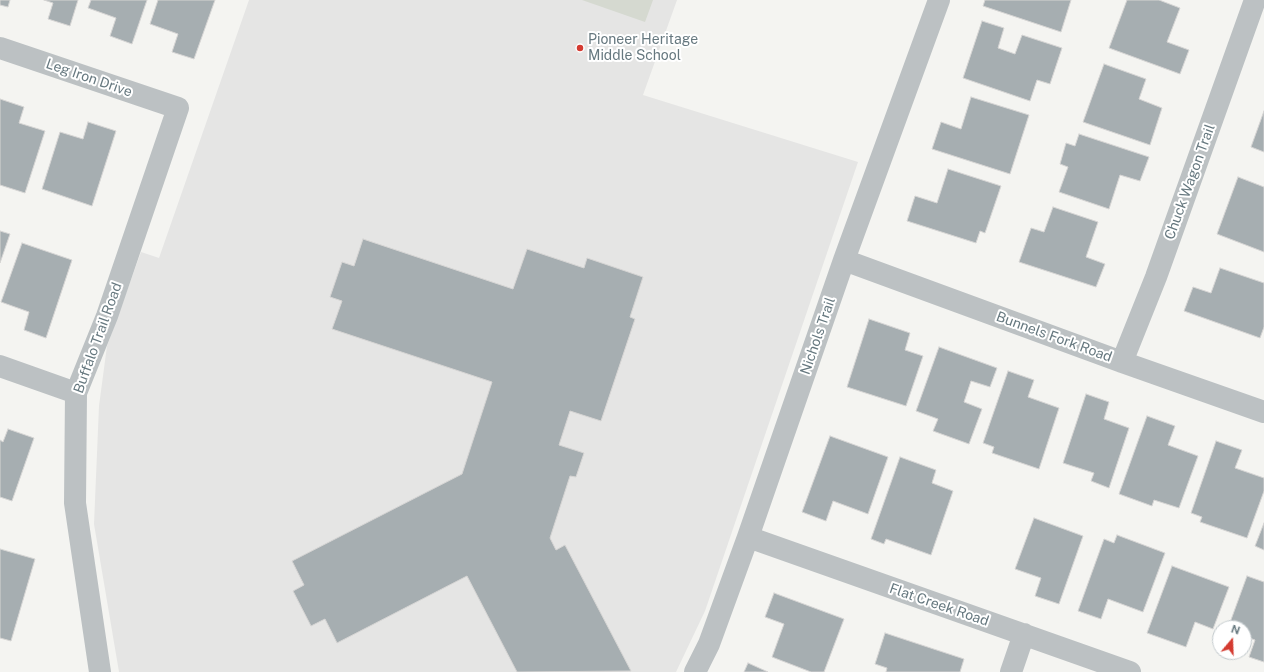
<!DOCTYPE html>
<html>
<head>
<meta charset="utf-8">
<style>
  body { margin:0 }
  #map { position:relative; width:1264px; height:672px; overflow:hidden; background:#f4f4f1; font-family:"Public Sans",sans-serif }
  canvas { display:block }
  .north { position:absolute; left:1212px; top:620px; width:40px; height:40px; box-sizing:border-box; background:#fff; border:1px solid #c2c9cc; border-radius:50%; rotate:19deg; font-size:11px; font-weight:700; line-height:16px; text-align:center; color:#66787f }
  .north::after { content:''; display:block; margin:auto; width:14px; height:18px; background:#d43b31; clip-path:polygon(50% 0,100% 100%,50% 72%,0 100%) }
</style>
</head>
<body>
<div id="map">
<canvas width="1264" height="672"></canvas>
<div class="north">N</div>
</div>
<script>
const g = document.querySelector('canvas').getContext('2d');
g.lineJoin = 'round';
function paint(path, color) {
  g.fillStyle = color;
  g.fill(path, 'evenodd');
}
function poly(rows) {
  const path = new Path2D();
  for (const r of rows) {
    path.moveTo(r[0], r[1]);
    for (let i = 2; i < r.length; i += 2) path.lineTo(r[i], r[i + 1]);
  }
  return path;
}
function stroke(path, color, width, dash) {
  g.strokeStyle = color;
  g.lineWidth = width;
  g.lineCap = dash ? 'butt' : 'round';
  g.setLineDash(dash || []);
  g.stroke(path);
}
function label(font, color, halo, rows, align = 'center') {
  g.font = font + ' "Public Sans",sans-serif';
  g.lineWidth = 4;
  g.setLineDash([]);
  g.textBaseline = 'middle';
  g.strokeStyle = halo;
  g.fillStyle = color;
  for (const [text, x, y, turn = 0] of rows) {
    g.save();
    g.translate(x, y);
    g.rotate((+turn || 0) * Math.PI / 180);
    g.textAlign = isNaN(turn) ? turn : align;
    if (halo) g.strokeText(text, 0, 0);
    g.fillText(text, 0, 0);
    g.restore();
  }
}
paint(poly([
  [249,0,677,0,643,95,858,162,705,611,676,672,119,672,94,524,99,406,107,346,141,252,159,258]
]), '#e5e5e4');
paint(poly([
  [582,0,653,0,645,22]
]), '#d5d9d0');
const building = poly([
  [0,0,10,0,8,7,0,5,0,0],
  [44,0,78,0,70,26,48,19,53,3,44,0],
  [91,0,147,0,132,44,110,36,116,18,88,8,91,0],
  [158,0,215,0,194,59,172,52,178,34,150,24,158,0],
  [985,0,1071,0,1061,32,983,6,985,0],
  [1127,0,1159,0,1180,8,1167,42,1189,50,1180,74,1109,48,1127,0],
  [982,21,1004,28,998,48,1015,54,1022,35,1062,48,1050,84,1037,80,1030,101,963,78,982,21],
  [1104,64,1146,79,1139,99,1162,108,1150,145,1083,122,1104,64],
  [971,97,1029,115,1010,174,932,149,941,122,961,129,971,97],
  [0,99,24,107,19,123,45,131,25,193,0,185,0,99],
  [1264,111,1264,152,1251,147,1264,111],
  [88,122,116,131,92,206,42,189,60,132,83,139,88,122],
  [1079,134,1149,157,1140,181,1120,175,1109,209,1059,192,1068,167,1060,164,1066,143,1075,146,1079,134],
  [948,169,1001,186,985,233,980,231,976,243,907,221,915,196,937,203,948,169],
  [1238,177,1264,187,1264,252,1217,234,1238,177],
  [1053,207,1098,222,1086,257,1105,264,1096,287,1019,262,1031,228,1044,232,1053,207],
  [0,231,10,234,0,263,0,231],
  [363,239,513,289,527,249,584,268,587,258,643,277,630,317,635,319,601,421,570,411,559,445,584,453,576,477,570,476,550,538,556,550,565,545,631,671,517,672,467,576,337,643,325,619,311,626,293,591,304,585,292,561,462,474,492,382,332,329,342,301,330,297,342,262,354,266,363,239],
  [22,243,72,260,46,338,24,330,29,312,1,302,22,243],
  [1220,268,1264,283,1264,327,1260,338,1184,311,1193,287,1211,293,1220,268],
  [869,319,910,333,905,350,923,356,906,406,847,387,869,319],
  [939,347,997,368,990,387,971,381,964,402,982,409,969,444,933,431,938,419,916,411,939,347],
  [1008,371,1034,380,1028,397,1059,408,1039,469,992,453,994,447,983,443,1008,371],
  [1086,394,1109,402,1104,419,1129,428,1109,488,1091,481,1094,473,1063,463,1086,394],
  [1147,416,1175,426,1168,445,1198,456,1179,508,1154,500,1152,506,1119,494,1147,416],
  [8,429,34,438,12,501,0,497,0,440,3,442,8,429],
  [830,436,888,457,868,514,833,501,826,521,802,512,830,436],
  [1216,441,1242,450,1235,468,1264,478,1264,491,1247,538,1200,522,1202,517,1191,513,1216,441],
  [900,457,936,470,932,483,953,491,931,555,886,539,884,544,871,539,900,457],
  [1034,518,1083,536,1059,604,1035,596,1041,578,1015,569,1034,518],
  [1264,523,1264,550,1255,546,1264,523],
  [1117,535,1165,553,1143,612,1108,599,1101,619,1078,611,1104,539,1114,543,1117,535],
  [0,549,35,559,11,641,0,638,0,549],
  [1172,566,1229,587,1213,629,1195,622,1186,647,1147,633,1172,566],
  [1247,576,1264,582,1264,662,1249,657,1255,640,1244,636,1244,628,1228,628,1247,576],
  [774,593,844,619,824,672,811,672,772,657,784,624,765,617,774,593],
  [885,633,964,659,960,672,886,672,887,668,875,664,885,633],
  [748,663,768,672,744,672,748,663]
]);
paint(building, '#a6aeb1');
stroke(building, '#d6d5d4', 1);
stroke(poly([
  [0,48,178,108,107,316,76,393,75,503,100,672],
  [844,260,1122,362,1264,412],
  [1122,362,1156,277,1255,0],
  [0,366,76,393],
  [748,537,1130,672],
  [695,672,709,644,748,537,844,260,939,0],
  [1011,672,1024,634]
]), '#bcc1c3', 22);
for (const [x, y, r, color] of [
  [580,48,4,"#d43b31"]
]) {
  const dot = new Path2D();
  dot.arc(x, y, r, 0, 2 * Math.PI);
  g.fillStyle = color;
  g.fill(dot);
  stroke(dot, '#fff', 1.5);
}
label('14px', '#66787f', '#fff', [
  ["Pioneer Heritage",588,40],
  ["Middle School",588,56]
], 'left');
label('14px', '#66787f', '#fff', [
  ["Leg Iron Drive",89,78,19],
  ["Chuck Wagon Trail",1190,182,-70],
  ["Nichols Trail",818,336,-71],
  ["Bunnels Fork Road",1054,337,20],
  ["Buffalo Trail Road",98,338,-70],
  ["Flat Creek Road",939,605,19]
]);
</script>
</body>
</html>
